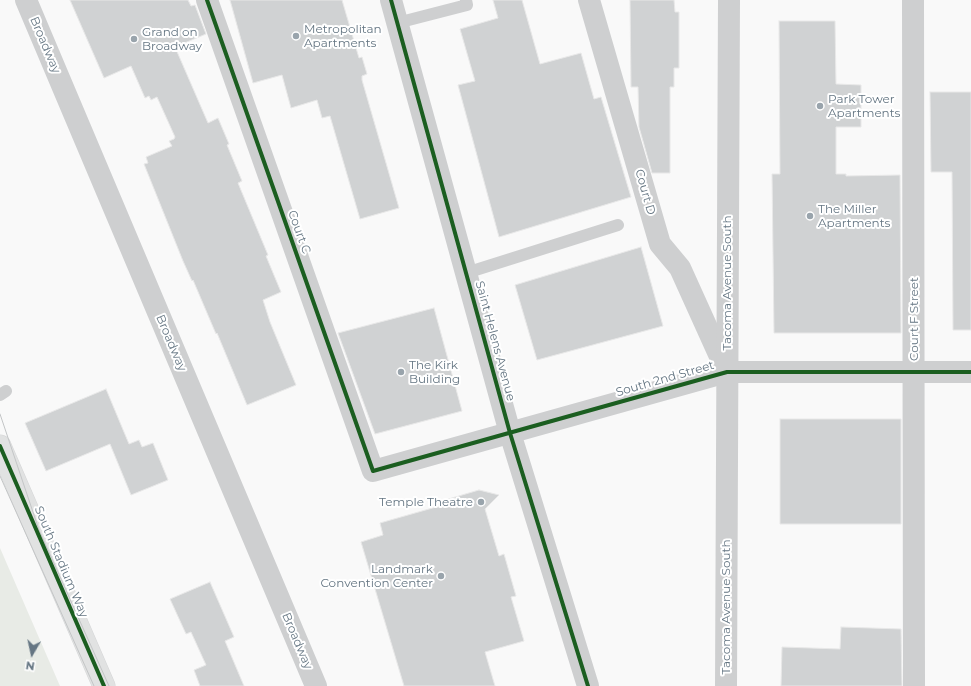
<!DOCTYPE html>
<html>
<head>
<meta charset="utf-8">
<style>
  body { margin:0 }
  #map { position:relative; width:971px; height:686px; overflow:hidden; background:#f9f9f9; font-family:Montserrat,sans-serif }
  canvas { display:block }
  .north { position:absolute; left:12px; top:634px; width:40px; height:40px; -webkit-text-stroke:3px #fff; paint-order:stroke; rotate:189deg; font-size:11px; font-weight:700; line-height:16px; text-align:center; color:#657683 }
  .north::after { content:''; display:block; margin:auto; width:14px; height:18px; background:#657683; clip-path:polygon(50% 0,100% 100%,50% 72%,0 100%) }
</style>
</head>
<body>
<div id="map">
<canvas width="971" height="686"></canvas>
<div class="north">N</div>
</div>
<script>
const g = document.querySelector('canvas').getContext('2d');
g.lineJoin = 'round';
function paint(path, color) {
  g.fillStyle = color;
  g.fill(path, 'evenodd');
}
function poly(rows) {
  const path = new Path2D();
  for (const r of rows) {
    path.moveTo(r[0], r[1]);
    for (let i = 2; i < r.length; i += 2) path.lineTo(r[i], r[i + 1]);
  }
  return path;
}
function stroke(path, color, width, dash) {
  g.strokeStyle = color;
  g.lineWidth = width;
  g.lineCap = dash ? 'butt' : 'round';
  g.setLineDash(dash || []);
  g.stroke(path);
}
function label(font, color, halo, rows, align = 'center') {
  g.font = font + ' Montserrat,sans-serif';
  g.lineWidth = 4;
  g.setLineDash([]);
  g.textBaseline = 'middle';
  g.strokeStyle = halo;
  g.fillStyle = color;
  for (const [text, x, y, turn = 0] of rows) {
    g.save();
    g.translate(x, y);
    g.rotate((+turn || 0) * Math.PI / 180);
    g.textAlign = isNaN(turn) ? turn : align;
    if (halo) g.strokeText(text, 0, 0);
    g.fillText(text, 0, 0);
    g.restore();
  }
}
paint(poly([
  [0,548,60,686,0,686]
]), '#e8ebe6');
const building = poly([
  [70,0,188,0,191,6,195,5,206,34,175,47,208,123,218,118,229,144,227,145,242,181,238,183,268,255,266,256,281,292,263,300,270,322,296,385,247,405,217,333,216,334,193,280,192,281,183,261,144,164,148,163,146,157,172,146,169,141,174,139,175,137,157,97,151,100,149,96,145,98,131,66,104,78,70,0],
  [230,0,342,0,359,58,362,57,367,74,362,76,362,80,399,208,360,219,330,116,322,118,317,100,291,108,282,75,253,83,230,0],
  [493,0,522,0,540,64,581,53,594,99,601,97,631,197,499,237,458,85,475,81,460,29,498,18,493,0],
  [630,0,674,0,675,12,679,12,679,68,674,68,674,87,670,87,670,173,652,173,639,127,638,87,631,87,630,0],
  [779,21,835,21,836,84,861,85,861,127,836,127,836,174,846,174,846,176,900,175,901,333,774,333,772,174,780,174,779,21],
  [930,92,971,92,971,330,953,330,952,172,931,172,930,92],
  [641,247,663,326,537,360,515,285,641,247],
  [434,308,462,411,375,434,338,333,434,308],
  [106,389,129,444,139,440,142,447,153,443,168,480,131,495,110,444,46,471,25,423,106,389],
  [780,419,901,419,901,524,780,524,780,419],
  [479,490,499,495,485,509,499,556,504,554,516,596,511,597,524,641,485,652,495,686,404,686,361,542,383,535,380,523,436,507,435,503,479,490],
  [210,582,234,637,225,641,244,686,200,686,194,670,206,665,191,632,186,634,170,599,210,582],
  [841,627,901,629,902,686,781,686,782,647,840,649,841,627]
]);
paint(building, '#d0d2d3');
stroke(building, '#e8e8e8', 1);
const secondary = poly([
  [0,446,104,686]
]);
stroke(secondary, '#d5d6d7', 23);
stroke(poly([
  [397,23,467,5,466,0],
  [466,273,618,225],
  [0,395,6,391]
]), '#cecfd0', 12);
stroke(poly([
  [207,0,373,471,727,372,971,372],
  [589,0,660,244,680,268,727,372],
  [913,0,914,686]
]), '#cecfd0', 22);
stroke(poly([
  [26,0,316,686],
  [391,0,510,433,588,686],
  [726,686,729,0]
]), '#cecfd0', 22);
stroke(secondary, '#e1e2e2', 22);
stroke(poly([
  [0,414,39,530,109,686],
  [0,476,94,686]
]), '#c3c5c6', 1);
stroke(poly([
  [207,0,373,471,727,372,971,372],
  [391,0,510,433,588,686],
  [0,446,104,686]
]), '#1b5e20', 4);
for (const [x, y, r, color] of [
  [296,36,4,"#99a4ac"],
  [134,39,4,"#99a4ac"],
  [820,106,4,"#99a4ac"],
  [810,216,4,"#99a4ac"],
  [401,372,4,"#99a4ac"],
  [481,502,4,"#99a4ac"],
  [441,576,4,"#99a4ac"]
]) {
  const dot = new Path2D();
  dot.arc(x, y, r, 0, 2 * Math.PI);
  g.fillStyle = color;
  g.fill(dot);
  stroke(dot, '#fff', 1.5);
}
label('12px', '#657683', '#fff', [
  ["Metropolitan",304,29],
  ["Apartments",304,43],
  ["Grand on",142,32],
  ["Broadway",142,46],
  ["Park Tower",828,99],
  ["Apartments",828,113],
  ["The Miller",818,209],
  ["Apartments",818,223],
  ["The Kirk",409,365],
  ["Building",409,379],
  ["Temple Theatre",473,502,"right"],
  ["Landmark",433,569,"right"],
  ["Convention Center",433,583,"right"]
], 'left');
label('12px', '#657683', '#fff', [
  ["Broadway",45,45,67],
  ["Court D",645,192,74],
  ["Court C",299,232,70],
  ["Tacoma Avenue South",727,283,-90],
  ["Court F Street",914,319,-90],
  ["Saint Helens Avenue",495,341,75],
  ["Broadway",171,343,67],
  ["South 2nd Street",665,379,-16],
  ["South Stadium Way",61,562,67],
  ["Tacoma Avenue South",726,607,-90],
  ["Broadway",297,641,67]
]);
</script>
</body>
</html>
